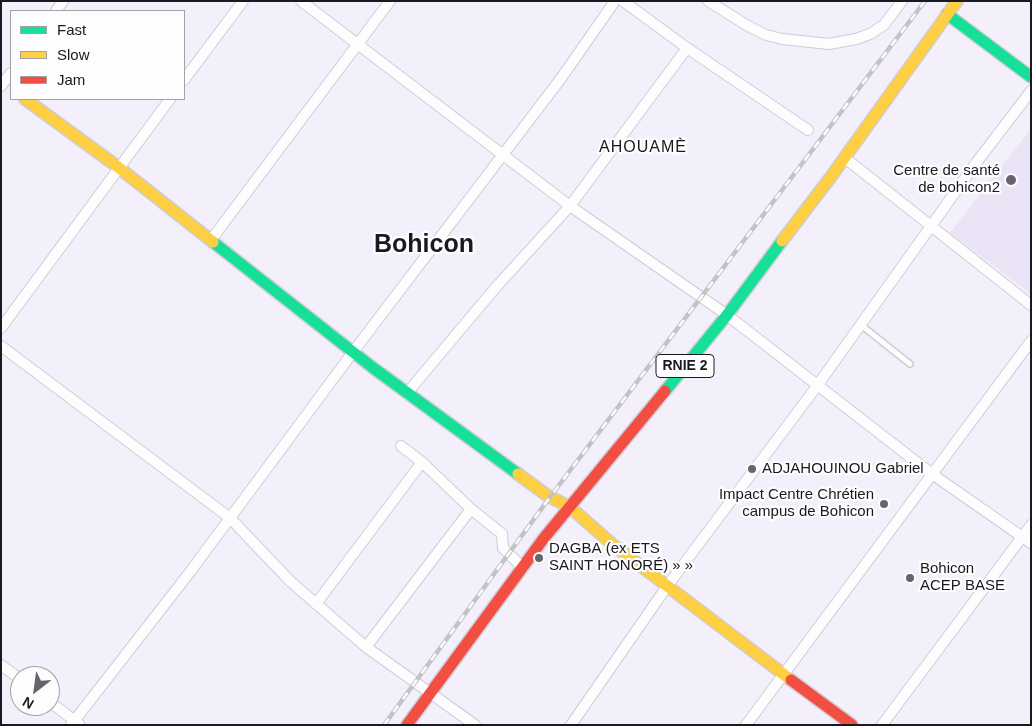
<!DOCTYPE html>
<html>
<head>
<meta charset="utf-8">
<style>
  body { margin:0 }
  #map { position:relative; width:1032px; height:726px; overflow:hidden; background:#f3f0fb; font-family:Arial,sans-serif }
  canvas { display:block }
  .frame { position:absolute; inset:0; border:2px solid #1a1820; pointer-events:none }
  .legend { position:absolute; left:10px; top:10px; width:175px; height:90px; box-sizing:border-box; background:#fdfdfd; border:1px solid #a2a1a5; margin:0; padding:6px 9px; list-style:none; font-size:15px; color:#1a1820 }
  .legend li { display:flex; align-items:center; gap:10px; height:25px }
  .legend b { width:25px; border:1px solid #a2a1a5 }
  .north { position:absolute; left:10px; top:666px; width:50px; height:50px; box-sizing:border-box; background:#fdfdfd; border:1px solid #a2a1a5; border-radius:50%; rotate:210deg; font-size:14px; font-weight:700; line-height:20px; text-align:center; color:#1a1820 }
  .north::after { content:''; display:block; margin:auto; width:18px; height:22px; background:#66646d; clip-path:polygon(50% 0,100% 100%,50% 72%,0 100%) }
</style>
</head>
<body>
<div id="map">
<canvas width="1032" height="726"></canvas>
<div class="frame"></div>
<ul class="legend">
<li><b style="height:6px;background:#16e098"></b>Fast</li>
<li><b style="height:6px;background:#ffcf43"></b>Slow</li>
<li><b style="height:6px;background:#f24e42"></b>Jam</li>
</ul>
<div class="north">N</div>
</div>
<script>
const g = document.querySelector('canvas').getContext('2d');
g.lineJoin = 'round';
function paint(path, color) {
  g.fillStyle = color;
  g.fill(path, 'evenodd');
}
function poly(rows) {
  const path = new Path2D();
  for (const r of rows) {
    path.moveTo(r[0], r[1]);
    for (let i = 2; i < r.length; i += 2) path.lineTo(r[i], r[i + 1]);
  }
  return path;
}
function stroke(path, color, width, dash) {
  g.strokeStyle = color;
  g.lineWidth = width;
  g.lineCap = dash ? 'butt' : 'round';
  g.setLineDash(dash || []);
  g.stroke(path);
}
function label(font, color, halo, rows, align = 'center') {
  g.font = font + ' Arial,sans-serif';
  g.lineWidth = 4.5;
  g.setLineDash([]);
  g.textBaseline = 'middle';
  g.strokeStyle = halo;
  g.fillStyle = color;
  for (const [text, x, y, turn = 0] of rows) {
    g.save();
    g.translate(x, y);
    g.rotate((+turn || 0) * Math.PI / 180);
    g.textAlign = isNaN(turn) ? turn : align;
    if (halo) g.strokeText(text, 0, 0);
    g.fillText(text, 0, 0);
    g.restore();
  }
}
paint(poly([
  [1031,128,1031,294,950,233]
]), '#eae4f6');
const lane = poly([
  [861,325,910,364]
]);
const street = poly([
  [301,1,570,206,727,315,932,474,1031,543],
  [623,1,687,48,808,130],
  [708,1,748,26,766,35,782,39,829,44,856,39,870,34,884,25,902,1],
  [56,11,63,1],
  [184,80,243,1],
  [1,86,11,73],
  [845,158,1031,305],
  [211,240,390,1],
  [1,328,170,99],
  [1,346,230,518,291,582,366,647,475,725],
  [407,393,497,286,570,206,687,48],
  [401,446,422,462,471,509,502,534,503,548,523,568],
  [316,604,422,462],
  [366,647,471,509],
  [1,665,20,679],
  [50,702,79,724],
  [71,725,190,572,353,352,562,77,615,1],
  [571,725,668,585,817,386,976,163,1031,91],
  [746,725,1031,341],
  [882,725,1031,525]
]);
const fast = poly([
  [947,14,1031,77],
  [213,242,372,367,518,474],
  [665,391,727,315,782,241]
]);
const slow = poly([
  [25,99,118,167,213,242],
  [782,241,830,178,957,1],
  [518,474,548,496,570,507,612,544,791,680]
]);
const jam = poly([
  [791,680,852,725],
  [407,725,544,538,665,391]
]);
stroke(lane, '#d0ccd6', 8);
stroke(street, '#d0ccd6', 12);
stroke(fast, '#d0ccd6', 14);
stroke(slow, '#d0ccd6', 14);
stroke(jam, '#d0ccd6', 14);
stroke(lane, '#fdfdfe', 5);
stroke(street, '#fdfdfe', 10);
stroke(fast, '#16e098', 11);
stroke(slow, '#ffcf43', 11);
stroke(jam, '#f24e42', 11);
const rail = poly([
  [384,725,550,497,925,1]
]);
stroke(rail, '#c3c2c5', 4.5);
stroke(rail, '#fdfdfd', 2.5, [8]);
for (const [x, y, r, color] of [
  [1011,180,6,"#66646d"],
  [752,469,5,"#66646d"],
  [884,504,5,"#66646d"],
  [539,558,5,"#66646d"],
  [910,578,5,"#66646d"]
]) {
  const dot = new Path2D();
  dot.arc(x, y, r, 0, 2 * Math.PI);
  g.fillStyle = color;
  g.fill(dot);
  stroke(dot, '#fdfdfd', 2);
}
for (const [x, y, w] of [
  [685,366,58]
]) {
  const box = new Path2D();
  box.roundRect(x - w / 2, y - 11.5, w, 23, 4);
  g.fillStyle = '#fdfdfd';
  g.fill(box);
  stroke(box, '#1a1820', 1);
}
label('bold 14px', '#1a1820', null, [
  ["RNIE 2",685,366]
]);
label('15px', '#1a1820', '#fdfdfd', [
  ["Centre de santé",1000,171,"right"],
  ["de bohicon2",1000,188,"right"],
  ["ADJAHOUINOU Gabriel",762,469],
  ["Impact Centre Chrétien",874,495,"right"],
  ["campus de Bohicon",874,512,"right"],
  ["DAGBA (ex ETS",549,549],
  ["SAINT HONORÉ) » »",549,566],
  ["Bohicon",920,569],
  ["ACEP BASE",920,586]
], 'left');
g.letterSpacing = '1px';
label('16px', '#1a1820', '#fdfdfd', [
  ["AHOUAMÈ",643,148]
]);
g.letterSpacing = '0px';
label('bold 25px', '#1a1820', '#fdfdfd', [
  ["Bohicon",424,245]
]);
</script>
</body>
</html>
